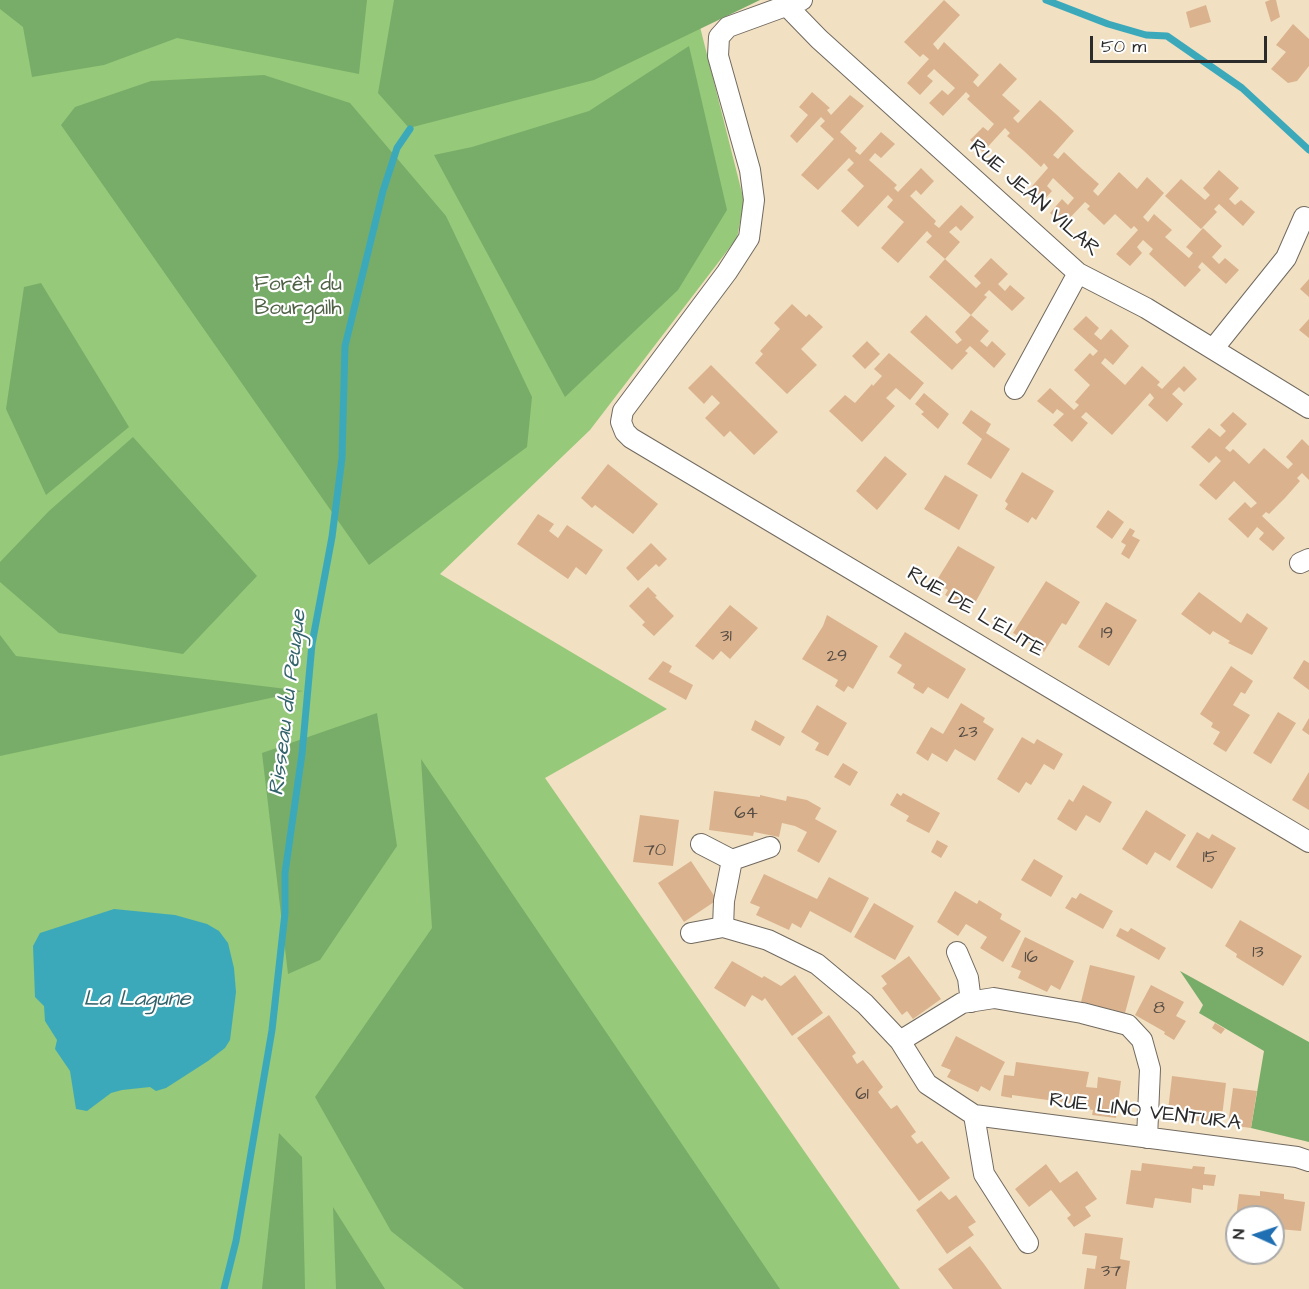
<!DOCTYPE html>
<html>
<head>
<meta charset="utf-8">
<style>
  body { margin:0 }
  #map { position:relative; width:1309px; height:1289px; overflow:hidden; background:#f2e0c2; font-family:"Architects Daughter",sans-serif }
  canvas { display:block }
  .north { position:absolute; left:1225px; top:1205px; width:60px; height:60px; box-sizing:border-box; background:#fff; border:2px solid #aaa; border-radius:50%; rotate:273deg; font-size:16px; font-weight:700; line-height:24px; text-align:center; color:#2b2b2b }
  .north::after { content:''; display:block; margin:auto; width:21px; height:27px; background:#1f6fb2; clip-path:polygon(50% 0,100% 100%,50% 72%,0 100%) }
  .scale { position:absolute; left:1090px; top:36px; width:177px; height:27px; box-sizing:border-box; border:3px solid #2b2b2b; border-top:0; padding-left:8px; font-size:18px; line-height:21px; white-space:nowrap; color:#2b2b2b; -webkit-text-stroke:4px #fff; paint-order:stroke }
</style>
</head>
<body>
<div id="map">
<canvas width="1309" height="1289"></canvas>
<div class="north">N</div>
<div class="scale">50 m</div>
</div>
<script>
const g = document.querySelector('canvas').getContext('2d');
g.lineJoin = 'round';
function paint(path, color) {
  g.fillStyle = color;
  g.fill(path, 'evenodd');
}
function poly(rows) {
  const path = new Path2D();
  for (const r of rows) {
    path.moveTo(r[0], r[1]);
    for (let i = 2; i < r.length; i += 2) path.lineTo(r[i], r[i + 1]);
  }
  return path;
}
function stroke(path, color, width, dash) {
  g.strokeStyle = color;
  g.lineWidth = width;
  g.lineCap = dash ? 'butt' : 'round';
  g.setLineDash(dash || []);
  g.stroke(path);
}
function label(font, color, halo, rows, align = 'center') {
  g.font = font + ' "Architects Daughter",sans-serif';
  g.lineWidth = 4.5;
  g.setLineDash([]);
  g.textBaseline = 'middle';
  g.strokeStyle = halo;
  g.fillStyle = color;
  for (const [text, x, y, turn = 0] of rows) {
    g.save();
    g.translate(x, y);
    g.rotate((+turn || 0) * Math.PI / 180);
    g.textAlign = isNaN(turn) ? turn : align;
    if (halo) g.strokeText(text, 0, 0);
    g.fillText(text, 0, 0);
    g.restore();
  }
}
paint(poly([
  [0,0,739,0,697,15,744,201,737,238,590,430,440,574,667,709,545,778,900,1289,0,1289]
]), '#96c979');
paint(poly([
  [0,0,367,0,359,74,177,38,104,65,32,77,23,27,0,9],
  [394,0,760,0,594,80,409,128,378,93],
  [689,46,727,210,678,290,565,397,434,155,472,147,589,111],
  [264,75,350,103,446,216,532,397,527,447,369,565,61,125,75,107,151,81],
  [41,283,129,427,46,495,6,409,24,287],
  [133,437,257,576,183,654,59,633,0,582,0,562,49,511],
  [0,635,16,656,303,691,0,756],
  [377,713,397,846,320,960,288,974,262,753],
  [421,759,499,874,780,1289,464,1289,391,1231,315,1097,432,928],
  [1180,971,1309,1042,1309,1142,1251,1128,1264,1051,1199,1013,1203,1005],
  [279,1133,302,1157,305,1289,262,1289],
  [333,1207,385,1289,336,1289]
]), '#78ad69');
paint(poly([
  [114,909,175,915,207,924,219,931,228,943,234,968,236,992,230,1040,225,1048,208,1061,166,1088,156,1091,150,1087,122,1090,111,1093,87,1111,76,1109,70,1071,55,1049,57,1040,45,1021,44,1006,35,997,33,946,40,933]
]), '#3ca9bb');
stroke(poly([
  [1046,0,1108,24,1146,35,1167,36,1242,88,1309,150],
  [224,1289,236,1241,272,1030,285,913,285,873,302,754,312,644,332,537,342,458,345,346,383,191,397,148,410,129]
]), '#3ca9bb', 7);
paint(poly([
  [944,0,960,15,933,44,938,50,944,42,979,75,973,82,978,87,1000,63,1017,79,1002,95,1020,111,1013,118,1018,123,1040,100,1057,115,1074,131,1053,155,1058,159,1064,152,1082,169,1099,184,1093,191,1098,196,1119,172,1137,189,1147,177,1164,193,1143,217,1148,222,1154,214,1172,230,1165,237,1189,258,1193,253,1186,247,1203,228,1222,246,1212,257,1219,264,1225,258,1239,270,1226,284,1202,262,1198,267,1201,270,1185,287,1149,254,1153,249,1143,240,1137,247,1142,253,1130,266,1116,254,1138,230,1134,226,1131,229,1115,214,1104,225,1087,209,1090,206,1085,202,1063,225,1050,213,1062,199,1068,205,1074,198,1053,178,1047,186,1052,191,1040,204,1027,192,1048,168,1044,163,1041,167,1024,151,1007,136,1010,133,1005,128,983,152,970,140,983,127,988,131,994,124,967,99,970,96,966,92,943,116,929,103,942,90,948,95,955,88,934,69,927,76,933,81,920,95,907,83,929,59,923,54,920,57,904,42],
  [1270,0,1276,0,1280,17,1271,22,1265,2],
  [1206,5,1211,22,1190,28,1186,12],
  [1293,24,1309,39,1309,66,1297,81,1288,83,1271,69,1286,52,1276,45],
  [812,92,830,108,827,110,831,115,850,95,864,106,840,132,857,148,855,151,860,155,881,132,895,144,881,158,875,153,869,160,897,185,894,188,898,192,921,168,934,181,921,195,916,190,910,196,936,221,934,224,939,228,961,205,974,217,961,231,956,226,949,232,960,242,945,259,926,242,932,236,927,231,898,263,881,248,904,222,887,207,893,200,888,195,858,227,841,211,864,186,847,170,854,163,849,158,818,190,801,175,834,139,820,126,825,121,821,117,797,143,790,136,808,115,799,107],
  [1219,170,1239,188,1229,199,1235,205,1241,200,1255,212,1243,226,1219,204,1214,209,1217,212,1201,229,1165,196,1181,179,1205,200,1210,195,1203,188],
  [991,258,1008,274,998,284,1005,291,1010,285,1025,298,1012,311,989,290,984,295,987,297,971,315,989,331,980,341,987,347,992,341,1006,354,994,368,970,346,965,351,968,353,952,370,910,332,926,315,957,344,962,340,955,332,971,315,929,277,945,259,976,288,981,283,974,276],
  [1309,279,1309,297,1300,289],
  [792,304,806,317,809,314,823,327,801,349,817,365,787,394,755,363,763,354,760,351,780,329,774,323],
  [1086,316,1099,328,1094,334,1101,340,1111,329,1129,346,1113,365,1105,358,1101,363,1125,385,1142,366,1160,382,1157,385,1162,389,1184,366,1197,379,1184,392,1179,387,1172,394,1183,404,1167,422,1148,405,1154,398,1150,393,1112,435,1086,412,1081,417,1088,423,1072,442,1053,425,1064,414,1057,409,1053,414,1037,401,1050,388,1074,410,1079,405,1075,402,1090,385,1074,370,1090,353,1093,356,1098,351,1073,329],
  [1309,319,1309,338,1299,330],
  [867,341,880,354,865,369,852,356],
  [889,353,924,383,910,400,896,388,886,398,895,406,862,442,829,411,845,395,855,403,872,384,873,386,882,376,874,369],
  [711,365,778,432,754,455,730,431,724,437,705,418,720,403,712,395,704,404,688,388],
  [924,393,949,414,938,429,921,414,924,412,915,404],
  [971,410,991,424,986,433,1010,449,991,479,967,464,982,439,962,423],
  [1233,412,1247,424,1225,448,1230,452,1233,449,1249,464,1264,448,1288,469,1293,464,1286,457,1302,439,1309,446,1309,480,1302,473,1297,478,1300,481,1285,498,1269,514,1266,512,1262,516,1285,538,1273,551,1259,539,1264,533,1257,527,1248,538,1228,519,1245,502,1251,508,1257,503,1234,481,1216,500,1199,485,1221,461,1216,456,1209,463,1191,447,1209,428,1220,437,1226,431,1220,425],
  [885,456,907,474,877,510,856,491],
  [608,464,658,504,633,534,595,505,592,508,581,498],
  [1022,472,1054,491,1036,520,1032,517,1028,523,1005,509,1008,504,1005,501],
  [945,475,978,495,959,530,924,509],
  [1108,510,1124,522,1112,539,1096,527],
  [538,514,554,524,549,531,558,538,567,525,603,550,586,575,576,567,568,579,517,544],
  [1130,528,1135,531,1132,536,1140,540,1129,559,1121,554,1126,545,1121,542],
  [651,543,667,559,659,567,656,564,638,581,626,568],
  [958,546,995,567,971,610,945,595,948,590,935,583],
  [1046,581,1080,602,1066,625,1062,623,1044,652,1013,633],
  [648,587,657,596,655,597,674,616,654,636,642,625,645,622,629,606],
  [1199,592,1241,623,1247,613,1268,628,1252,655,1228,643,1230,641,1213,631,1210,635,1181,614],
  [1106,602,1137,620,1109,666,1078,647],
  [730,605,758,628,730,659,721,651,713,660,695,646],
  [827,615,878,646,853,689,848,686,844,692,835,686,838,680,802,659,823,626],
  [905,632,966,669,948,699,928,687,923,694,913,688,915,684,897,673,902,665,889,657],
  [1304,660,1309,663,1309,690,1293,678],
  [663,661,672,666,669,672,693,685,686,700,648,679],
  [1231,666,1253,681,1245,694,1241,692,1233,705,1250,715,1226,752,1213,744,1220,732,1211,727,1213,723,1200,714],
  [961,703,985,718,983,722,994,729,975,761,955,749,947,762,932,753,928,761,916,753,931,727,943,734],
  [817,705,847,723,828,756,815,750,819,743,801,732],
  [1278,712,1296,723,1271,764,1253,753],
  [1309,718,1309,735,1302,730],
  [755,720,785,737,780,746,751,730],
  [1022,737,1034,744,1037,739,1063,754,1054,770,1044,764,1031,785,1026,782,1019,793,997,779],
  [843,763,858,772,850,786,834,777],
  [1309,772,1309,810,1292,800],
  [1083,785,1112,802,1100,823,1086,815,1076,831,1057,819,1069,799,1073,802],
  [714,791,760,797,760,795,786,801,787,796,807,800,821,808,815,819,837,831,819,863,797,851,807,832,795,826,782,823,779,837,754,832,753,836,709,830],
  [897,793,901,796,903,793,940,813,929,833,906,821,909,816,890,805],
  [1146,810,1186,835,1170,861,1155,852,1147,865,1122,849],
  [640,815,679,820,673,866,633,862],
  [1197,832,1209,839,1212,834,1236,848,1212,889,1176,867],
  [937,840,948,846,941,858,931,852],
  [1034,859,1063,876,1051,897,1021,880],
  [691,861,717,900,684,922,658,883],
  [764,874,817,899,829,877,869,898,851,933,810,911,801,928,792,923,789,930,756,915,760,907,750,903],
  [955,891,977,904,979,900,1002,914,1000,919,1021,931,1003,962,980,948,987,937,976,930,966,924,958,936,937,922],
  [1080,893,1113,911,1103,929,1065,908,1072,897,1076,899],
  [874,903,914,926,895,960,854,937],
  [1240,920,1302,956,1283,986,1236,957,1237,954,1225,946],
  [1120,928,1128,932,1131,928,1166,948,1159,960,1116,936],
  [1025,937,1074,961,1060,990,1051,985,1047,992,1018,978,1021,971,1011,967],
  [909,956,941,999,913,1019,907,1011,902,1015,882,988,887,984,881,976],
  [732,961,762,978,764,976,781,986,795,975,823,1013,792,1036,765,998,762,1001,752,995,745,1007,714,988],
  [1090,965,1135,976,1125,1013,1081,1002],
  [1151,985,1184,1002,1176,1016,1186,1021,1174,1040,1164,1034,1165,1032,1135,1015],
  [829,1015,856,1053,852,1056,857,1064,863,1060,883,1087,878,1092,891,1109,897,1105,916,1132,911,1136,917,1144,922,1141,950,1178,919,1201,797,1038],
  [1215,1023,1225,1029,1221,1034,1212,1028],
  [956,1036,1005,1062,990,1091,981,1086,978,1092,947,1077,951,1070,941,1066],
  [1016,1062,1089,1072,1086,1087,1097,1088,1098,1077,1121,1081,1116,1118,1092,1115,1093,1110,1082,1108,1083,1105,1012,1095,1012,1098,1001,1096,1004,1075,1014,1076],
  [1172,1076,1226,1083,1222,1117,1212,1115,1211,1123,1177,1118,1178,1111,1168,1110],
  [1233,1088,1257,1091,1251,1128,1228,1125],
  [1142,1163,1192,1169,1193,1166,1205,1167,1204,1174,1216,1175,1214,1186,1203,1185,1203,1190,1192,1188,1191,1203,1155,1198,1153,1208,1126,1204,1131,1170,1141,1171],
  [1046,1164,1060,1183,1077,1171,1097,1199,1085,1207,1091,1216,1074,1227,1067,1218,1071,1215,1051,1190,1029,1207,1015,1189],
  [941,1191,949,1200,956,1195,976,1222,968,1227,974,1235,947,1254,916,1210],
  [1260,1191,1284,1194,1284,1199,1305,1202,1301,1231,1279,1229,1280,1222,1273,1222,1273,1217,1236,1217,1239,1194,1260,1196],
  [1085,1233,1123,1238,1120,1259,1130,1261,1126,1289,1084,1289,1087,1268,1095,1269,1097,1256,1082,1254],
  [970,1246,984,1264,1002,1289,953,1289,938,1269]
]), '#dab38e');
const street = poly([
  [802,0,728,27,719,37,718,56,750,170,754,200,749,238,727,272,623,411,621,422,625,432,631,438,1309,842],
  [786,5,819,39,1078,273,1146,308,1309,408],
  [1213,349,1286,258,1304,217],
  [1015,389,1078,273],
  [1300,563,1309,559],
  [701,844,732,860,770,847],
  [723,927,724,901,732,860],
  [691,933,723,927,768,940,817,964,865,1004,900,1041,927,1084,974,1115,1297,1157,1309,1161],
  [957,952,968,978,971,1002],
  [900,1041,962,1003,994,998,1082,1013,1128,1025,1142,1040,1150,1069,1147,1138],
  [974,1115,984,1174,1028,1243]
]);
stroke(street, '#716a60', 22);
stroke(street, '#fff', 20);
label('18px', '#574d44', null, [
  ["19",1107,634],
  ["31",726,637],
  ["29",837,657],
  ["23",968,733],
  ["64",746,814],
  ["70",655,851],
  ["15",1210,858],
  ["13",1258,953],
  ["16",1031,958],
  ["8",1159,1009],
  ["61",862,1095],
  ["37",1111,1272]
]);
label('21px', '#2b2b2b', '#fff', [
  ["RUE JEAN VILAR",1034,199,41],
  ["RUE DE L'ELITE",975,613,31],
  ["RUE LINO VENTURA",1145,1113,7]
]);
label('21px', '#506246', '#fff', [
  ["Forêt du",298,286],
  ["Bourgailh",298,310]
]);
label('italic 22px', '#33646c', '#fff', [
  ["Risseau du Peugue",289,703,-83],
  ["La Lagune",137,1000]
]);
</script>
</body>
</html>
